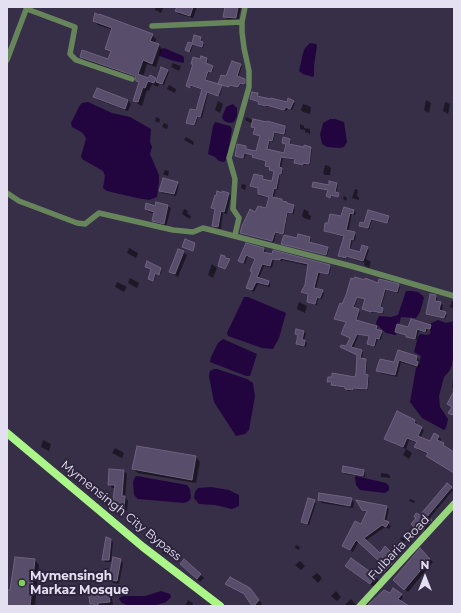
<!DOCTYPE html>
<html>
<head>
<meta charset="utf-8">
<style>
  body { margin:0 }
  #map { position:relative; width:461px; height:613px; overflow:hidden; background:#372e48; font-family:Montserrat,sans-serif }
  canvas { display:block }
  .frame { position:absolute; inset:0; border:8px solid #e5e0f1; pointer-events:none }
  .north { position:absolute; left:405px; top:557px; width:40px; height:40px; -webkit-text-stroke:3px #2d243d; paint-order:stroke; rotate:0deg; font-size:11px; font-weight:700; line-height:16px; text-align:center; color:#e5e0f1 }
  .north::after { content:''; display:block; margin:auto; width:14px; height:18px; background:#e5e0f1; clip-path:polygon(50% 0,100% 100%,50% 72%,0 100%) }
</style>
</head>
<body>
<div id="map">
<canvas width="461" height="613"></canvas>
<div class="frame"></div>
<div class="north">N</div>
</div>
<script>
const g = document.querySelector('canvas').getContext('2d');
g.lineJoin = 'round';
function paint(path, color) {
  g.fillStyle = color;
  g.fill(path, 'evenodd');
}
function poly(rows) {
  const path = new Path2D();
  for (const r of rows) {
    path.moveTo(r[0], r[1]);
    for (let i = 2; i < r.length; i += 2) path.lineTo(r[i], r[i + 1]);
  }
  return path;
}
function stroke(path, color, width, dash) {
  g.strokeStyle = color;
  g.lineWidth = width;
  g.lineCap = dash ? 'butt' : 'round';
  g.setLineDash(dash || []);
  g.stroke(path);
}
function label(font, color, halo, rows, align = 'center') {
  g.font = font + ' Montserrat,sans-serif';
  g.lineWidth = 4;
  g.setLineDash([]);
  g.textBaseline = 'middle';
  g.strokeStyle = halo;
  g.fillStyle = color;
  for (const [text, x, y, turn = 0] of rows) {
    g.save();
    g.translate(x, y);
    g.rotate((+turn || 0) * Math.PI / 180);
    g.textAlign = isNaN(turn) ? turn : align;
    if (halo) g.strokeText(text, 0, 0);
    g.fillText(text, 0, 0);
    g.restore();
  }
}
paint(poly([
  [310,43,316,44,317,46,314,66,314,75,313,77,303,74,299,71,303,53,305,48],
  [164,48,183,56,184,58,184,62,183,63,174,61,159,56,160,50],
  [88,102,112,113,130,117,151,129,150,142,152,147,150,154,159,175,159,182,157,197,149,200,137,198,107,191,103,188,105,176,103,171,82,159,81,156,86,139,83,133,72,127,71,123,80,105,82,103],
  [233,104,237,108,237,116,234,122,230,123,224,121,222,117,226,107],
  [330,119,335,119,344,122,347,142,344,147,340,148,327,147,322,144,320,134,322,128,323,123],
  [215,122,230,126,232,129,228,153,226,160,224,162,219,161,215,157,208,154,213,126],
  [406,291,412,291,418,292,423,296,424,298,420,312,416,318,401,317,396,335,386,333,376,324,377,320,379,316,391,317,398,315],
  [244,297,248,297,286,313,279,338,273,349,262,348,228,336,227,333],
  [438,320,446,323,454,321,454,352,452,365,450,370,444,377,439,396,440,407,448,419,446,428,444,430,422,418,410,402,416,368,418,367,421,356,414,352,418,337,420,334,427,335,430,334,431,323],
  [223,339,257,354,250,376,246,376,210,362,211,357,218,343],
  [214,369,217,369,247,379,253,383,255,396,249,430,245,434,236,436,214,402,209,376,210,371],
  [137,476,187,485,190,489,191,498,189,501,184,503,138,499,134,495,133,482,135,477],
  [356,476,386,483,389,486,389,490,385,493,360,490,356,485,355,477],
  [211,487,229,490,239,495,239,506,232,509,215,505,199,504,194,498,195,492,198,488],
  [161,591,170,594,171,597,166,602,153,606,129,606,122,603,119,599,119,598,123,596,145,596]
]), '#22053f');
paint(poly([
  [156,7,163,8,161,13,155,10],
  [178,7,197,7,193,18,179,14,176,11],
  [226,7,241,7,238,21,227,19,224,16],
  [94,21,152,35,156,39,155,43,158,44,162,49,156,67,147,64,143,77,149,80,156,78,157,80,167,70,169,72,164,85,159,84,158,87,152,84,149,91,147,90,142,106,138,104,134,100,139,83,136,79,85,61,81,57,109,61,112,53,106,48,113,30,98,25],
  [195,36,202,39,201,43,204,44,203,48,193,45,191,52,188,51,188,43,192,45],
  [207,59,208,60,207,65,214,68,212,72,209,71,206,81,222,87,220,96,208,93,202,118,198,117,195,126,189,124,196,112,203,90,192,86,191,88,187,86,194,65,192,64],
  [232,62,242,66,238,78,245,81,245,85,241,83,239,88,230,85,230,87,221,85,227,78],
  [173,63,181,66,179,71,171,67],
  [169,85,176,89,175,93,167,89],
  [257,94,259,97,287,103,293,102,295,103,292,110,288,108,286,111,268,106,268,107,261,106,259,103,251,99],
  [94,97,128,100,131,104,128,111,98,100],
  [426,100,431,103,429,113,424,110],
  [218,101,223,104,220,113,215,110],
  [445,102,450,104,448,114,443,111],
  [303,104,309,106,311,108,310,114,303,112,301,110],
  [156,117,160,119,159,123,155,121],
  [246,117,252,120,251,123,245,120],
  [268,122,286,129,285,135,275,133,273,142,270,141,268,151,285,154,287,145,283,143,289,140,291,141,290,145,305,148,310,148,312,149,310,165,305,164,304,166,296,164,295,163,295,160,283,158,281,169,283,170,282,175,280,175,278,190,276,189,274,198,282,200,295,207,294,214,288,213,284,235,276,233,274,242,242,234,241,233,256,213,267,210,270,197,260,196,259,194,259,189,251,186,262,177,263,180,273,182,275,171,272,171,271,168,266,166,267,162,255,158,254,155,246,154,244,159,236,155,246,147,247,150,257,152,261,137,255,134,256,128,253,126],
  [164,123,168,125,167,129,162,127],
  [300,124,304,126,304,128,310,129,310,134,305,132,305,130,300,129],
  [186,137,194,142,193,145,184,140],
  [325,165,329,166,331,168,330,175,325,175,323,173],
  [165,170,169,171,168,176,163,174],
  [178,183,179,185,176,196,162,193,160,191],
  [242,184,246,185,245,190,241,188],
  [337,184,338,185,336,193,339,195,339,197,332,195,331,198,328,197,329,191,313,186,329,186],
  [355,189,358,190,357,196,359,197,359,200,352,198],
  [222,194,229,194,231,196,227,214,223,213,221,229,216,228,213,225,216,210,212,207],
  [344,196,347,198,346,201,343,199],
  [168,206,171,208,166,226,156,223,153,221,155,214,149,212,146,209],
  [184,209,188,211,187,213,191,216,190,219,182,214],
  [304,209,309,212,308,214,311,216,310,220,304,218,302,216],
  [354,211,356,212,355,215,352,214,348,232,354,233,356,235,355,241,353,240,350,250,361,253,367,248,369,250,366,259,371,262,369,268,364,265,365,263,348,257,347,259,341,258,339,256,344,237,326,232,325,230],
  [368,211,388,217,390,218,388,223,372,220,369,229,362,227,360,226,364,224],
  [309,238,311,239,310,243,329,249,327,256,283,243],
  [247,245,264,249,266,251,265,253,329,266,331,268,329,275,320,273,316,289,324,293,322,299,318,298,317,305,310,303,308,301,309,295,302,292,306,285,309,266,282,260,282,261,274,260,272,268,264,266,259,278,268,282,270,283,270,287,258,284,254,292,249,289,247,287,253,273,256,259,248,256,245,264,239,261],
  [129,248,138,253,136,258,127,253],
  [183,252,187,255,178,277,170,272],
  [147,262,162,270,160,275,156,274,154,281,149,279,152,270,146,266],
  [212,264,217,268,213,278,208,275],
  [130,278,139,283,137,288,128,283],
  [117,282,127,287,124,292,115,287],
  [379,284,398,285,400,287,398,293,386,290,381,309,384,311,383,314,373,312,373,313,364,310,363,309,366,300,358,297,354,309,360,312,357,321,377,326,378,328,377,330,383,333,381,340,378,339,375,347,368,343,370,337,359,334,353,349,362,351,363,352,362,359,367,361,366,376,369,377,368,390,354,389,354,391,348,391,346,388,334,386,332,383,328,382,356,378,358,355,347,347,351,338,343,334,347,323,336,319,342,305],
  [436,296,437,298,437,302,443,305,442,312,447,315,445,319,428,315,427,313],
  [452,301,454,301,454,309,450,307],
  [299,302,307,306,305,313,297,309],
  [430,325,432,327,432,330,428,329,426,333,419,331,417,340,409,338,407,336,398,333,396,332],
  [297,330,304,332,306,333,304,341,307,343,306,347,299,346,297,344,298,336,296,334],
  [399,351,417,357,419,360,418,363,420,365,419,368,401,362,397,377,380,373,378,370,394,363],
  [453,379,454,379,454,389,452,387],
  [414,420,417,423,416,425,424,430,420,438,431,443,434,435,439,437,441,439,440,443,454,454,454,473,429,458,428,454,418,450,416,447,417,443,409,440,406,449,388,441,385,439],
  [43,440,51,444,49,451,41,447],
  [115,448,124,453,122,458,112,453],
  [406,449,412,453,409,459,403,455],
  [196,457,200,462,196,483,138,473,133,469],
  [124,471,127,474,125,497,128,501,127,511,116,510,113,506,115,488,112,488,109,484],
  [363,471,365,473,365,477,345,474,343,472],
  [381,473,388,474,390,476,390,478,381,477,381,478],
  [447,484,453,490,428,520,433,523,431,526,430,525,425,532,416,528,414,525],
  [351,499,354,502,353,508,322,503,319,500],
  [410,499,415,501,414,503,409,501],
  [314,501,316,503,309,525,304,524,302,522],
  [386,507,389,509,386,522,391,526,389,529,385,527,365,541,380,554,385,548,393,555,388,561,394,567,388,574,381,568,383,564,359,541,353,552,344,546,361,525,368,513,362,510],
  [153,535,162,540,160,544,151,540],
  [403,536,407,539,404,542,400,539],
  [111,540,113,542,111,562,105,562,103,560],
  [296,545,300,547,299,550,295,548],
  [164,547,174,552,172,557,162,553],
  [420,550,433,562,408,592,394,579],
  [15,558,35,560,39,565,35,606,7,606,7,591,11,591],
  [351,559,379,580,374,587,346,566],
  [120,560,123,563,119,584,113,583,110,579],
  [184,561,204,578,200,582,184,567],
  [300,561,305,566,301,570,295,565],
  [317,573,322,578,318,583,312,577],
  [227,584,253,592,262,604,260,606,253,606,246,596,230,587],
  [108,589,111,592,113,605,93,606,91,604],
  [336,591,341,597,337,601,331,596],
  [390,595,401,595,403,597,400,601,407,606,368,606],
  [351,599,356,605,355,606,344,606],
  [188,600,193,603,192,606,193,606,185,606]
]), '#0007');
const building = poly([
  [177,7,193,7,190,16,175,11,177,7],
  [225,7,238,7,236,18,223,17,225,7],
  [95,13,99,15,99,14,153,34,150,41,159,44,152,64,143,60,138,74,148,78,150,75,156,78,154,83,148,81,145,88,143,87,138,102,133,101,139,82,136,81,135,76,80,57,82,50,108,59,111,51,105,49,112,28,93,21,95,13],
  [194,35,201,37,200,41,203,42,202,47,192,44,189,52,185,50,188,42,192,43,194,35],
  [201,56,207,58,206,63,213,66,211,72,208,71,205,80,222,85,218,96,207,92,200,117,197,116,194,125,186,123,190,109,196,110,202,89,190,85,190,88,186,86,193,64,191,64,193,57,200,59,201,56],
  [232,61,241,64,237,76,245,79,245,83,244,84,240,83,238,87,229,85,229,87,218,84,221,75,226,76,232,61],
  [161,67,168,70,162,84,156,82,161,67],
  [97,88,128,100,125,109,93,97,97,88],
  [252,92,258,93,257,96,271,99,271,98,287,102,288,98,294,101,290,109,286,107,284,110,266,105,266,106,258,104,259,102,250,99,252,92],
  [253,119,267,122,267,121,285,126,284,134,274,132,272,141,269,140,267,149,284,153,286,144,282,143,283,137,290,139,289,144,304,147,304,145,311,147,309,164,303,163,303,165,294,163,295,159,281,157,279,167,282,168,281,174,279,174,276,189,274,188,272,197,282,199,282,201,287,202,287,203,294,205,292,213,287,212,283,234,275,232,272,241,240,233,242,226,250,209,255,212,258,206,266,208,269,197,258,194,258,188,250,186,254,174,263,176,262,179,272,181,274,171,269,170,270,167,265,166,266,161,252,157,253,155,244,153,243,158,235,156,237,144,246,146,246,149,256,151,260,136,253,134,255,128,251,127,253,119],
  [163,178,178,182,174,194,159,191,163,178],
  [329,181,337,183,335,192,339,193,338,197,331,195,330,198,326,196,328,190,312,187,313,182,329,185,329,181],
  [217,191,222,193,222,191,229,193,224,212,221,211,218,227,212,226,215,209,211,208,215,195,216,196,217,191],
  [156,202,168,205,164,224,152,221,154,212,145,209,146,203,155,206,156,202],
  [344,207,354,210,353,214,350,213,346,230,355,232,353,240,351,239,349,249,360,252,362,245,368,247,363,261,346,256,346,258,338,256,344,236,324,231,325,223,328,223,330,214,341,216,344,207],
  [368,210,389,216,387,223,371,219,368,228,359,226,360,222,364,223,368,210],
  [298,234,310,237,309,242,328,247,326,255,281,244,284,235,297,238,298,234],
  [185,239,195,243,193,251,182,247,185,239],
  [246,243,264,248,263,252,272,254,273,250,330,265,328,274,318,272,314,288,323,290,320,298,317,297,315,304,307,302,308,294,301,292,305,285,308,264,280,258,280,260,272,259,270,266,262,264,257,277,269,281,268,285,256,282,252,290,246,288,252,272,250,271,255,259,246,255,243,263,238,261,246,243],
  [178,249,184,251,175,274,169,272,178,249],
  [221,255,225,256,225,258,230,259,225,269,218,266,221,255],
  [147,261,161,268,159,275,155,273,153,281,148,279,151,269,145,267,147,261],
  [355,277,365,280,365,278,378,283,379,279,399,284,397,292,385,289,380,307,383,308,382,313,372,311,371,312,362,309,365,299,357,297,353,307,359,309,356,320,377,326,376,329,382,331,379,339,376,338,374,346,367,344,369,336,357,334,351,347,362,350,360,358,366,359,365,374,368,375,367,389,353,388,353,390,345,389,345,387,331,385,332,382,327,382,328,377,332,377,332,373,355,377,356,373,357,355,340,347,341,345,346,346,350,338,341,334,346,322,334,319,340,303,342,304,346,295,351,278,354,279,355,277],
  [430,294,436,295,435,301,441,302,439,310,446,312,444,318,426,314,430,294],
  [411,319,431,325,430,329,426,328,425,332,417,329,415,339,406,337,406,335,395,332,397,324,408,327,411,319],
  [296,329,304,331,302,340,305,340,304,346,296,344,298,335,295,334,296,329],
  [398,350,417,356,416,361,418,362,417,366,399,360,395,375,376,371,380,359,394,362,398,350],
  [454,391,454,413,452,415,448,413,452,407,447,404,454,391],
  [397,411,415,420,414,423,422,427,418,436,430,441,434,433,439,436,437,440,444,443,443,445,454,452,454,473,426,456,428,453,414,447,417,442,407,438,403,447,384,439,397,411],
  [137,446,196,456,192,480,132,469,137,446],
  [343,466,364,470,363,476,342,472,343,466],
  [109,469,124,470,122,496,125,496,124,508,112,507,115,485,108,485,109,469],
  [447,483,452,487,426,518,432,520,429,524,427,523,423,531,413,526,411,524,416,518,414,517,416,513,420,515,447,483],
  [319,493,352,498,350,506,318,500,319,493],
  [308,498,315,500,307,524,301,522,308,498],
  [356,500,387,506,384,520,389,522,386,527,382,525,364,538,380,553,385,546,391,552,386,558,392,564,384,572,379,567,382,564,356,540,350,550,342,546,355,521,361,524,367,511,362,510,356,500],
  [106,537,111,539,109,560,102,560,106,537],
  [420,548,430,559,404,590,393,580,420,548],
  [15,557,35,559,30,606,7,606,7,590,10,590,15,557],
  [113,557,121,559,117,581,109,580,113,557],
  [351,558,376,576,370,584,345,566,351,558],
  [184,559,201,574,197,579,180,564,184,559],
  [230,577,250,588,259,600,254,606,252,606,244,594,225,584,230,577],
  [108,588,110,602,98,603,98,606,94,606,94,604,90,604,88,590,108,588],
  [393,588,402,594,398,599,409,606,367,606,384,590,390,593,393,588]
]);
paint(building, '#584e6b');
stroke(building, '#6d6380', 1);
stroke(poly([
  [27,9,75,27,70,54,76,60,132,79],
  [152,26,242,22],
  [7,60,27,7],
  [7,193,19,201,77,223,85,224,99,213,173,230,193,232,203,228,351,266,454,296],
  [235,235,239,218,233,209,235,179,229,158,249,87,249,71,244,48,242,32,242,22,245,7]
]), '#67855a', 5.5);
stroke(poly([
  [360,606,454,504]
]), '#97d67c', 7);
stroke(poly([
  [7,433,143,547,220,606]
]), '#aaf688', 8);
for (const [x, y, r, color] of [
  [22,583,4,"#7dd154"]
]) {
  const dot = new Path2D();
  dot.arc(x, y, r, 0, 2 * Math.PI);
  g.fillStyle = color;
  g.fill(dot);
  stroke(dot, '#2d243d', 1.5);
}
label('12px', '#e5e0f1', '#2d243d', [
  ["Mymensingh City Bypass",121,511,39],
  ["Fulbaria Road",399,548,-47]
]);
label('bold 12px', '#e5e0f1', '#2d243d', [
  ["Mymensingh",30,576],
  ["Markaz Mosque",30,590]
], 'left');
</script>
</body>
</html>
